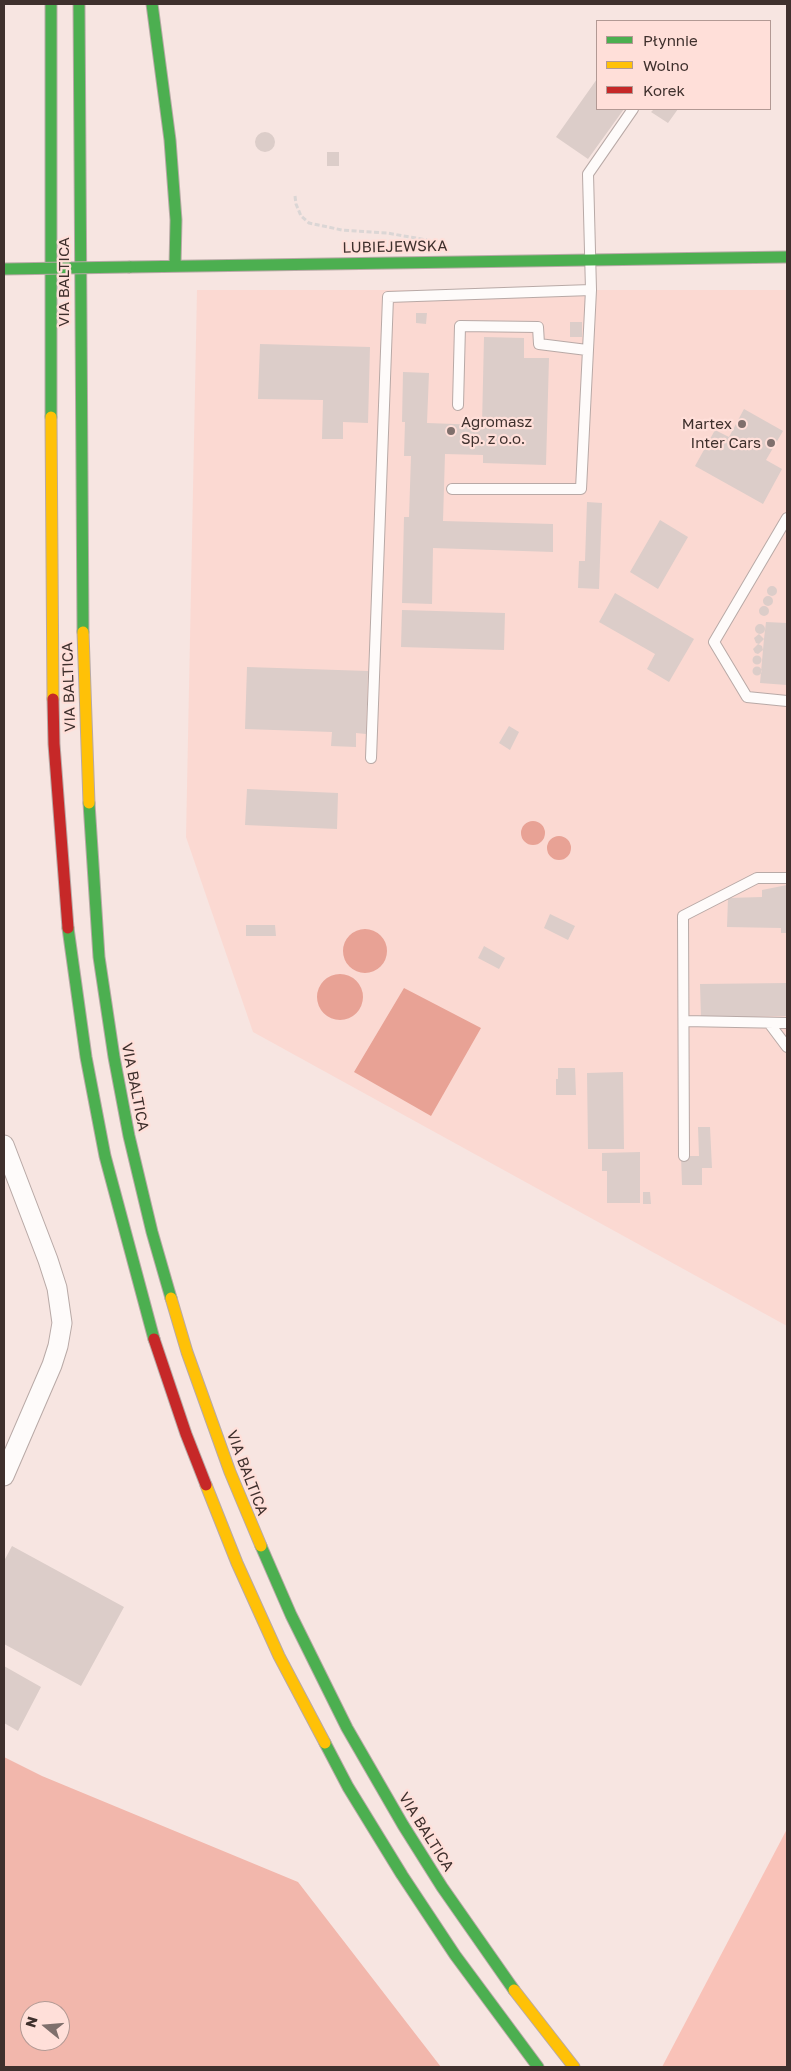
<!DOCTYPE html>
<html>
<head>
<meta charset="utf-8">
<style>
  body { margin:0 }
  #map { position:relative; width:791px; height:2071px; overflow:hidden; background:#f7e5e1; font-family:"Golos Text",sans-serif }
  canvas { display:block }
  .frame { position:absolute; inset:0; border:5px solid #3f302d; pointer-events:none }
  .legend { position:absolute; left:596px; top:20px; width:175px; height:90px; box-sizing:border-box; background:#ffdfd9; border:1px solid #b29994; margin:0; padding:6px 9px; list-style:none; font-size:15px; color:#3f302d }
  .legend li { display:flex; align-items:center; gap:10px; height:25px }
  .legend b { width:25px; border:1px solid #b29994 }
  .north { position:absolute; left:20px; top:2001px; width:50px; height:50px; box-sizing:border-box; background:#ffdfd9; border:1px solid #b29994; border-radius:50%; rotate:287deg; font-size:14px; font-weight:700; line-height:20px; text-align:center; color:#3f302d }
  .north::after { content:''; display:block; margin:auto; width:18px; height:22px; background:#7f6f6c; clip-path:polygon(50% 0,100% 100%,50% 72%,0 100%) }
</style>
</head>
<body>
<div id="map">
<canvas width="791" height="2071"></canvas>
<div class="frame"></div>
<ul class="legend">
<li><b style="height:6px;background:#4caf50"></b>Płynnie</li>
<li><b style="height:6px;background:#ffc107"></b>Wolno</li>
<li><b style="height:6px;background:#c62828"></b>Korek</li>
</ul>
<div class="north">N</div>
</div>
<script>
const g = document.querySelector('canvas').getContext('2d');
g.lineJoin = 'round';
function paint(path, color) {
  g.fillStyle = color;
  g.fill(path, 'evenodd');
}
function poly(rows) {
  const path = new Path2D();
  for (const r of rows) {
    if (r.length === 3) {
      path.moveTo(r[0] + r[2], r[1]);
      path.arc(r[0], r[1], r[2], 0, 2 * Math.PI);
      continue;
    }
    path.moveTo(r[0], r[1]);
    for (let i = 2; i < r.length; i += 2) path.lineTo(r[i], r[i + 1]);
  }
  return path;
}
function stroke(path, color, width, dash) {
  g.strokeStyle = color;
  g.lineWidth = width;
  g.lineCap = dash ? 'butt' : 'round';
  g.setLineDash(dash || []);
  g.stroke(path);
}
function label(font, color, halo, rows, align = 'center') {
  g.font = font + ' "Golos Text",sans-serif';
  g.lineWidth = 4.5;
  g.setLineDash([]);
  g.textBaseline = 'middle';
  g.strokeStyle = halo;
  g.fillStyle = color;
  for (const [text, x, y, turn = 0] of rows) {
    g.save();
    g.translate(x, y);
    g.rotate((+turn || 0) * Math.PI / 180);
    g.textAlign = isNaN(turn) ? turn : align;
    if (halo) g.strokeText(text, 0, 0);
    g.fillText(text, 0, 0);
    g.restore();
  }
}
paint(poly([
  [197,290,787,290,787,1326,253,1032,186,837]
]), '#fbd9d2');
paint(poly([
  [787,1829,787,2067,662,2067]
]), '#f9c2b8');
paint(poly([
  [4,1757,42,1776,298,1882,441,2067,4,2067],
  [30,2011,60,2011,60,2041,30,2041]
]), '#f2b7ac');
paint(poly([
  [533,833,12],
  [559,848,12],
  [365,951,22],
  [340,997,23],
  [404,988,481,1028,431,1116,354,1072]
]), '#e8a295');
paint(poly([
  [597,79,597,109,624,109,588,159,556,137],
  [654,109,678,109,668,123,651,112],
  [265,142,10],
  [327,152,339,152,339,166,327,166],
  [416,313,427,313,426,324,416,323],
  [570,322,582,322,582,337,570,337],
  [484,337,524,338,524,358,549,358,546,465,483,463,483,455,445,454,443,521,553,524,553,552,433,548,432,604,402,603,404,517,409,517,411,456,404,456,405,422,402,422,403,372,429,373,427,423,482,425],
  [260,344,370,347,368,423,343,422,343,439,322,439,323,400,258,399],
  [744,409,783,431,766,460,782,469,763,504,695,466,715,430,729,437],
  [587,502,602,503,599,589,578,588,579,561,585,561],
  [660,520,688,537,658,589,630,572],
  [772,591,5],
  [615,593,694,639,669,682,647,669,655,654,599,622],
  [768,601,5],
  [764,611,5],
  [402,610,505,613,504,650,401,647],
  [766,622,787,623,787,685,760,683,763,650,758,654,755,653,753,649,758,644,762,646,763,650,764,639,759,644,756,643,754,638,759,634,764,639],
  [760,629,5],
  [757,660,4.5],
  [757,671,4.5],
  [247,667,368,671,366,734,356,733,356,747,331,746,332,732,245,729],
  [509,726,519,732,510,750,499,743],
  [247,789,338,793,337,829,245,825],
  [787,885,787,933,781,933,781,928,727,927,728,898,762,897,762,890],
  [550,914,575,926,568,940,544,928],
  [246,925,275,925,276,936,246,936],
  [484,946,505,958,499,969,478,958],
  [787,983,787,1016,701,1018,700,984],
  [558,1068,575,1068,576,1095,556,1095,556,1079,558,1079],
  [623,1072,624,1149,588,1149,587,1073],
  [698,1127,710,1127,712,1168,702,1168,702,1185,682,1185,681,1156,699,1156],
  [640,1152,640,1203,607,1203,607,1171,602,1171,602,1153],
  [643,1192,650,1192,651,1204,643,1204],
  [12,1546,124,1607,81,1686,4,1644,4,1561],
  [4,1666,41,1687,18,1731,4,1723]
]), '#dccdc9');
const lane = poly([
  [458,405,460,326,538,327,539,344,587,350],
  [452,489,581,489,591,290,588,174,633,109],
  [787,518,714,642,747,697,787,701],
  [371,758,388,297,591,290],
  [685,1021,787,1023],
  [769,1023,787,1047],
  [684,1156,683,916,757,878,787,878]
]);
const street = poly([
  [4,1145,48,1260,57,1288,62,1323,58,1346,52,1365,4,1476]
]);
const fast = poly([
  [51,4,51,417],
  [79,4,83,632],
  [152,4,170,140,176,220,175,266],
  [130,267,787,257],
  [89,803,99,957,114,1057,129,1136,152,1232,171,1298],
  [68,928,86,1057,105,1156,154,1339],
  [261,1546,291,1615,347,1728,403,1825,442,1887,514,1990],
  [325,1743,348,1787,402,1875,455,1955,538,2067]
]);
const slow = poly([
  [51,417,53,699],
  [83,632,89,803],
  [171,1298,187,1352,230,1472,261,1546],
  [206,1485,237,1563,279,1656,325,1743],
  [514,1990,574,2067]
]);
const jam = poly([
  [53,699,54,744,68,928],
  [154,1339,186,1434,206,1485]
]);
stroke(lane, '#b8a9a6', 12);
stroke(street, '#b8a9a6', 21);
stroke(fast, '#b8a9a6', 13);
stroke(slow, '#b8a9a6', 13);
stroke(jam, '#b8a9a6', 13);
stroke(poly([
  [295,196,296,204,301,216,309,223,342,230,387,233,427,240]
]), '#dbd6d5', 3, [5, 2.5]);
stroke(lane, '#fefbfa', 10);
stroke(street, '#fefbfa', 19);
stroke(fast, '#4caf50', 11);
stroke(slow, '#ffc107', 11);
stroke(jam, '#c62828', 11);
const fastBridge = poly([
  [4,269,130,267]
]);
stroke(fastBridge, '#b8a9a6', 13, []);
stroke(fastBridge, '#4caf50', 11);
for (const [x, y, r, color] of [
  [742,424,5,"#7f6f6c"],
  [451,431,5,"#7f6f6c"],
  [771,443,5,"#7f6f6c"]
]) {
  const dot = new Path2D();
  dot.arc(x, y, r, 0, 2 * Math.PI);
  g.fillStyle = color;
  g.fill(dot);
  stroke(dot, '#ffdfd9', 2);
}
label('15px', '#3f302d', '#ffdfd9', [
  ["LUBIEJEWSKA",395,247,-1],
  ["VIA BALTICA",64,282,-90],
  ["VIA BALTICA",69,687,-92],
  ["VIA BALTICA",135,1087,79],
  ["VIA BALTICA",247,1473,69],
  ["VIA BALTICA",426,1832,58]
]);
label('15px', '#3f302d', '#ffdfd9', [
  ["Agromasz",461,422,"left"],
  ["Sp. z o.o.",461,439,"left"],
  ["Martex",732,424],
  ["Inter Cars",761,443]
], 'right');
</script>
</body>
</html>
